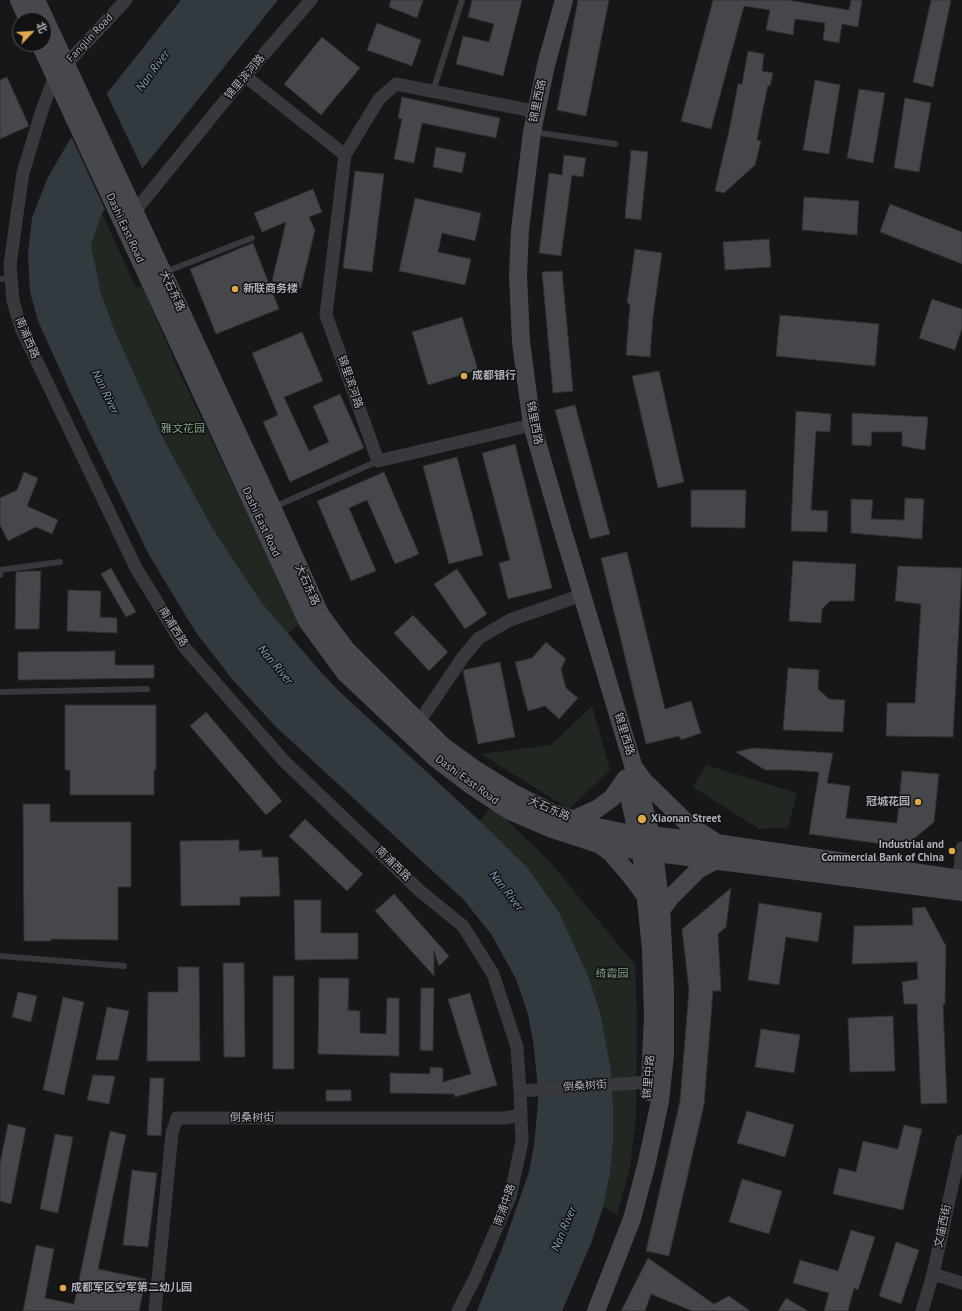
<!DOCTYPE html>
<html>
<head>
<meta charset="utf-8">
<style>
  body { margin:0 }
  #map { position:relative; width:962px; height:1311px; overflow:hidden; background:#171719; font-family:"PT Sans","Noto Sans SC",sans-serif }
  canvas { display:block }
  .north { position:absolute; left:12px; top:12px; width:40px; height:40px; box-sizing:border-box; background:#121214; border:1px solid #4f5155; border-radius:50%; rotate:65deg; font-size:11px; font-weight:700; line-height:16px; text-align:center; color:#abafb7 }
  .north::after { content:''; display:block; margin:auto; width:14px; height:18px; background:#dda94a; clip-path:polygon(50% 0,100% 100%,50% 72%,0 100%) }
</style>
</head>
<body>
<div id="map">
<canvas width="962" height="1311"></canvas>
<div class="north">北</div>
</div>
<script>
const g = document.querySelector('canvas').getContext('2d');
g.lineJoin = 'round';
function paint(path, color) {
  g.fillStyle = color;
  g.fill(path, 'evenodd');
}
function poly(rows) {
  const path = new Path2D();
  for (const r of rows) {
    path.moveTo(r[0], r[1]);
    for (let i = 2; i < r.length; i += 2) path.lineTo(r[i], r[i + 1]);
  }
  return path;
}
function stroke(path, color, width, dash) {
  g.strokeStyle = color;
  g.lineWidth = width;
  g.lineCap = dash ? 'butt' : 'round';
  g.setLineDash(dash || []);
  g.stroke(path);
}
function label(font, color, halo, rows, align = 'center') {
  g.font = font + ' "PT Sans","Noto Sans SC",sans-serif';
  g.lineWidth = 3;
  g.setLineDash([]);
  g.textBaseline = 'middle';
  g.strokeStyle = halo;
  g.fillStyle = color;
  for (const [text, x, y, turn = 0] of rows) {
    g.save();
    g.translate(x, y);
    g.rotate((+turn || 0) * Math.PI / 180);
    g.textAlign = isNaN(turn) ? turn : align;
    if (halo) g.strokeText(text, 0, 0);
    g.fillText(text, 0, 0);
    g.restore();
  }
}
paint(poly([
  [102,213,136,288,142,286,180,374,300,623,287,634,262,603,213,529,164,440,114,329,101,293,91,245],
  [592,706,610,770,569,809,481,754,551,745],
  [706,765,797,793,788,827,759,829,693,787],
  [492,806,550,862,635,965,637,1015,636,1117,630,1168,617,1214,603,1207,610,1174,613,1142,613,1105,611,1071,601,1016,589,978,559,912,527,867,480,821]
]), '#212822');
paint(poly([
  [181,0,278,0,147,163,102,213,91,245,101,293,114,329,164,440,213,529,262,603,319,670,341,693,480,821,527,867,559,912,589,978,601,1016,611,1071,613,1105,613,1142,610,1174,603,1207,592,1241,562,1311,477,1311,502,1249,529,1172,534,1145,538,1103,537,1078,533,1041,528,1014,516,979,491,934,463,899,276,727,232,679,195,631,149,555,72,396,38,321,30,292,28,255,32,218,47,179,69,141]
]), '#323a40');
paint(poly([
  [106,92,143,170,106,212,71,136]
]), '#171719');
const building = poly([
  [391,0,423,0,417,18,389,7,391,0],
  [472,0,522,0,503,76,456,64,463,36,489,42,494,24,468,17,472,0],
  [578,0,609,0,586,116,557,110,578,0],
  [713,0,787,0,849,10,851,0,862,0,858,27,842,24,839,43,823,40,825,23,795,19,793,35,766,30,770,10,744,6,711,129,681,121,713,0],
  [931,0,951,0,933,87,913,82,931,0],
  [377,23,421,40,412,66,367,50,377,23],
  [322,37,360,68,321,115,284,84,322,37],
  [748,51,764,54,762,71,773,73,770,86,768,85,761,119,757,140,761,141,755,165,724,193,715,191,730,126,738,84,742,84,748,51],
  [7,77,29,126,0,139,0,80,7,77],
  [815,80,840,85,829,154,803,150,815,80],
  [859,89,885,93,873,163,847,158,859,89],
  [402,97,500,118,496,138,422,123,414,163,394,159,402,119,398,118,402,97],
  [905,98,931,103,919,172,894,168,905,98],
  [436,147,466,153,462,173,433,167,436,147],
  [631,150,648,152,641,220,625,218,631,150],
  [564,155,586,158,583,177,572,175,561,256,539,253,549,173,562,175,564,155],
  [355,171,384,174,372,272,343,268,355,171],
  [313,189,322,212,309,217,315,230,301,288,272,281,286,222,262,232,254,213,313,189],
  [804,197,859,201,857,235,802,230,804,197],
  [415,198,481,213,475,241,442,233,438,252,471,259,465,285,399,271,415,198],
  [890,204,962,232,962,264,880,232,890,204],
  [769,239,771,267,725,270,723,242,769,239],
  [253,243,279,309,216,334,190,269,253,243],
  [635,249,662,253,653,316,650,357,626,355,630,304,627,303,635,249],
  [562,271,573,391,553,393,542,272,562,271],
  [932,299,962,309,962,328,955,350,919,338,932,299],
  [780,315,879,324,875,366,776,356,780,315],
  [462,317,478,370,428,385,412,332,462,317],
  [302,332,323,381,284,397,309,451,329,442,313,406,340,394,364,448,290,482,263,422,278,415,252,353,302,332],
  [659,371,684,482,658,488,632,376,659,371],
  [575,405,610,534,590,539,555,410,575,405],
  [796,411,831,414,830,432,816,431,811,510,828,511,827,532,791,531,796,411],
  [852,413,928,417,925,450,902,446,902,432,872,432,871,446,852,445,852,413],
  [515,444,552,588,508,599,499,563,510,560,482,453,515,444],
  [457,457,483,555,449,564,423,466,457,457],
  [24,472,38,478,27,506,58,520,52,534,36,527,8,541,0,525,0,498,17,490,24,472],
  [384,472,419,554,395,564,367,500,349,508,376,571,351,581,317,501,384,472],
  [691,490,746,490,745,528,691,527,691,490],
  [905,498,924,499,922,539,851,533,851,499,873,500,871,519,904,520,905,498],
  [627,552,665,709,691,701,701,733,681,740,679,736,646,744,601,558,627,552],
  [793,561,856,564,854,601,830,601,822,609,821,623,789,621,793,561],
  [898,566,962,568,953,737,886,736,887,703,915,703,921,604,895,601,898,566],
  [111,568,136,612,126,617,101,574,111,568],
  [457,569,487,614,465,629,434,584,457,569],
  [26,571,41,571,39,629,15,629,16,572,26,571],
  [68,590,101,591,100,617,117,618,117,633,67,631,68,590],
  [413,615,448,652,429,671,394,633,413,615],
  [546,642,566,659,561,669,566,688,578,698,559,719,545,706,528,711,515,662,532,658,546,642],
  [115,651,115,665,154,665,154,678,18,680,18,652,115,651],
  [500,662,515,737,478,744,463,671,464,670,500,662],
  [788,668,819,670,818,689,829,699,845,700,843,732,783,730,788,668],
  [65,705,156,705,156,770,154,770,154,795,70,795,70,770,65,770,65,705],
  [206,712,282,801,266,815,190,726,206,712],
  [753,748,833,753,827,783,850,786,846,818,897,823,902,771,939,774,934,822,904,847,809,834,819,772,790,770,765,770,736,752,753,748],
  [23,804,50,804,50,822,131,822,131,887,118,887,118,940,51,939,51,941,24,941,23,804],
  [305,819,363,874,347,891,289,836,305,819],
  [239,840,239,851,262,850,262,857,278,857,280,896,240,897,240,905,181,906,180,841,239,840],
  [731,888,726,927,718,934,721,991,713,991,704,1105,669,1256,646,1251,680,1101,689,990,682,929,731,888],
  [394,894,449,956,439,966,434,951,434,976,375,911,394,894],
  [294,900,321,900,321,933,358,933,358,959,295,960,294,900],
  [759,903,822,913,818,942,786,937,779,985,748,980,759,903],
  [925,907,946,946,945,1004,943,1004,947,1103,921,1104,917,1004,904,1004,902,982,918,979,917,962,852,964,854,926,913,925,912,908,925,907],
  [223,963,244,963,245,1057,224,1057,223,963],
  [178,967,199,967,200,1061,147,1061,148,992,178,992,178,967],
  [273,976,294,976,294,1069,273,1069,273,976],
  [319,978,349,978,348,1010,360,1011,360,1033,386,1034,387,998,399,998,399,1056,318,1054,319,978],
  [421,988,434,988,433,1051,420,1050,421,988],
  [18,992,37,996,31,1022,12,1017,18,992],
  [470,993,497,1085,455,1097,454,1094,390,1093,390,1073,430,1074,430,1067,443,1068,443,1082,471,1074,448,999,470,993],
  [63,997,84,1002,64,1095,43,1090,63,997],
  [107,1007,129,1011,118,1060,96,1060,107,1007],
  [893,1016,895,1071,850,1072,848,1018,893,1016],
  [761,1029,800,1035,794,1073,755,1067,761,1029],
  [93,1075,115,1076,109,1104,87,1100,93,1075],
  [150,1078,164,1078,161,1136,147,1135,150,1078],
  [326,1090,351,1090,351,1101,326,1101,326,1090],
  [747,1111,794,1125,785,1157,737,1143,747,1111],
  [8,1124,26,1128,11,1204,0,1201,0,1163,8,1124],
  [904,1125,922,1129,903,1210,833,1194,839,1168,856,1172,863,1141,898,1149,904,1125],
  [110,1131,126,1135,98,1269,146,1279,139,1311,23,1311,36,1245,54,1249,45,1298,74,1304,110,1131],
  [55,1134,73,1137,58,1213,40,1209,55,1134],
  [132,1170,157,1173,148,1247,123,1245,132,1170],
  [742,1179,782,1191,769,1234,729,1222,742,1179],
  [851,1230,875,1237,858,1290,854,1288,848,1311,824,1311,829,1293,793,1283,800,1260,838,1271,851,1230],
  [896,1242,919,1250,901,1304,879,1296,896,1242],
  [648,1258,714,1304,729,1296,750,1311,716,1311,714,1310,710,1311,692,1311,651,1294,645,1311,621,1311,648,1258],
  [786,1298,808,1311,778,1311,786,1298]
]);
paint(building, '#46474b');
stroke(building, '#313134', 1);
stroke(poly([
  [433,91,462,0],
  [533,132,615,144],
  [165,272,252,238],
  [0,279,11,278],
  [274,507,378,461],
  [0,575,0,570,60,562],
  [0,692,147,689],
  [0,956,124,966]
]), '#38393d', 6);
stroke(poly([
  [126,0,55,76,43,107,23,173,18,207,10,265,13,301,21,328,136,568,185,648,284,761,420,891,463,926,493,974,517,1047,520,1091,522,1141,510,1197,475,1278,458,1311],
  [245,76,345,155,379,99,396,84,528,110],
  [345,155,326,315,378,461,523,427],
  [135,211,245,76,311,0],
  [419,722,463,657,479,638,510,620,582,595],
  [959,878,962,848],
  [520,1091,650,1082],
  [933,1274,962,1283],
  [155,1311,172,1133,177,1118,505,1118,521,1115],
  [922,1311,933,1274,962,1141]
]), '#38393d', 13);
stroke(poly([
  [19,0,28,20],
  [36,0,272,507,320,614,346,649,443,746,476,770,513,793,551,812,592,826,637,835,651,835,716,843,962,879],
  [564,0,546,65,532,132,520,230,518,275,521,342,532,425,561,525,634,768,651,835,654,852,661,908,665,988,665,1055,660,1101,647,1162,632,1219,596,1311],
  [40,44,307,621,345,673,434,757,472,786,510,811,552,829,598,844,641,851,962,892],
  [636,770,643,780,688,824,714,841],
  [629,796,641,851,651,949,653,1017,650,1082,649,1092],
  [572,820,597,809,612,798,626,778],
  [599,844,611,853,630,875,645,895],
  [661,910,670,898,699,869,716,860]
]), '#47484d', 18);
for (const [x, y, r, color] of [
  [235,289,4,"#dda94a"],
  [464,376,4,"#dda94a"],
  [918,802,4,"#dda94a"],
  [642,819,5,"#dda94a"],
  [952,851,4,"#dda94a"],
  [63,1288,4,"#dda94a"]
]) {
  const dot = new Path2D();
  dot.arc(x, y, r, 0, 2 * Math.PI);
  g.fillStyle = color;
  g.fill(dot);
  stroke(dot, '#121214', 1.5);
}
label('11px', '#abafb7', '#121214', [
  ["Fanglin Road",90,38,-47],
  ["锦里滨河路",245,77,-50],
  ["锦里西路",538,101,-78],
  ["Dashi East Road",125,228,65],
  ["大石东路",172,291,65],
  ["南浦西路",27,338,67],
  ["锦里滨河路",350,382,71],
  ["锦里西路",534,423,79],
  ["Dashi East Road",261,522,65],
  ["大石东路",307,585,66],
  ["南浦西路",173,627,58],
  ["锦里西路",624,734,73],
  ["Dashi East Road",467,780,36],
  ["大石东路",549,809,23],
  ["南浦西路",393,864,44],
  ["锦里中路",649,1077,-85],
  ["倒桑树街",585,1086,-4],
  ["倒桑树街",252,1118],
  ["南浦中路",505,1205,-71],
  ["文庙西街",943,1226,-78]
]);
label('bold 11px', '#abafb7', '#121214', [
  ["新联商务楼",243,289],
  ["成都银行",472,376],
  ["冠城花园",910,802,"right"],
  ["Xiaonan Street",651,819],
  ["Industrial and",944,845,"right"],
  ["Commercial Bank of China",944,858,"right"],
  ["成都军区空军第二幼儿园",71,1288]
], 'left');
label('11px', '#84a085', '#121214', [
  ["雅文花园",183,429],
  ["绮霞园",612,974]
]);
label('italic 12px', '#869cae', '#121214', [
  ["Nan River",153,71,-54],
  ["Nan River",105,392,64],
  ["Nan River",275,665,50],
  ["Nan River",506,891,52],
  ["Nan River",564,1229,-67]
]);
</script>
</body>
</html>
